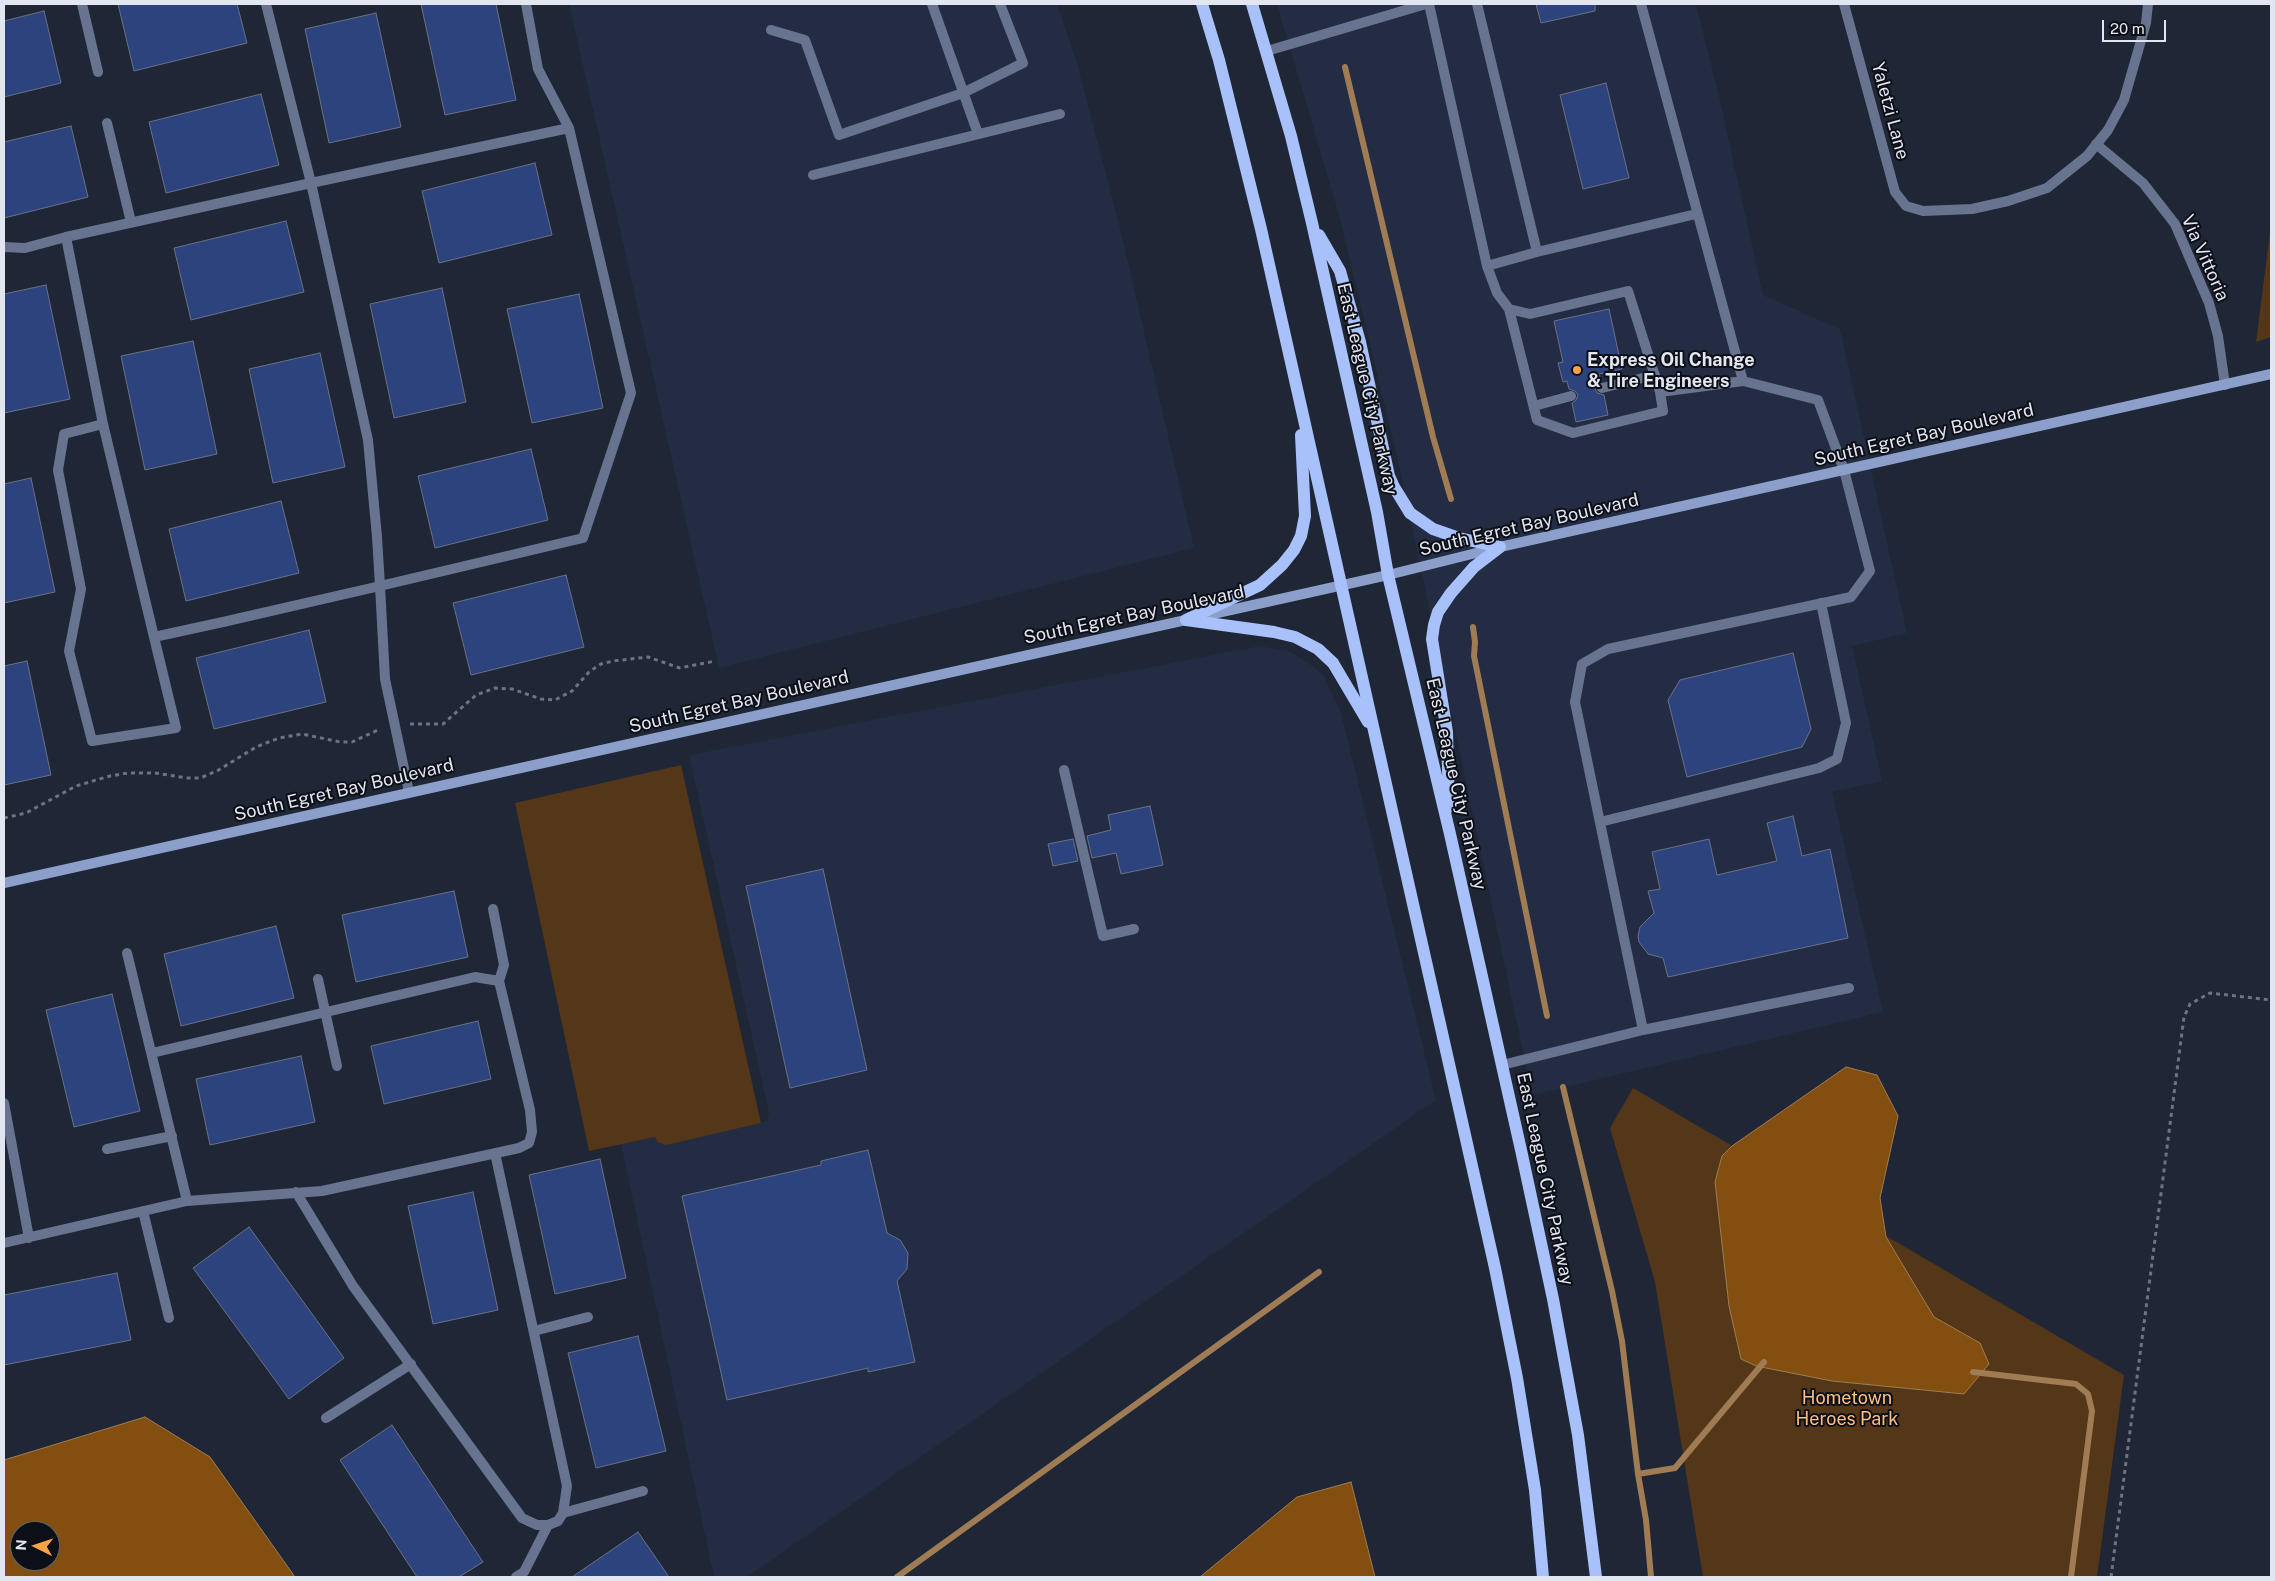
<!DOCTYPE html>
<html>
<head>
<meta charset="utf-8">
<style>
  body { margin:0 }
  #map { position:relative; width:2275px; height:1581px; overflow:hidden; background:#1f2635; font-family:"Public Sans",sans-serif }
  canvas { display:block }
  .frame { position:absolute; inset:0; border:5px solid #e1e6f1; pointer-events:none }
  .north { position:absolute; left:10px; top:1521px; width:50px; height:50px; box-sizing:border-box; background:#0c0f16; border:1px solid #61656e; border-radius:50%; rotate:274deg; font-size:14px; font-weight:700; line-height:20px; text-align:center; color:#e1e6f1 }
  .north::after { content:''; display:block; margin:auto; width:18px; height:22px; background:#f7a248; clip-path:polygon(50% 0,100% 100%,50% 72%,0 100%) }
  .scale { position:absolute; left:2102px; top:20px; width:64px; height:22px; box-sizing:border-box; border:2px solid #e1e6f1; border-top:0; padding-left:6px; font-size:15px; line-height:18px; white-space:nowrap; color:#e1e6f1; -webkit-text-stroke:4px #0c0f16; paint-order:stroke }
</style>
</head>
<body>
<div id="map">
<canvas width="2275" height="1581"></canvas>
<div class="frame"></div>
<div class="north">N</div>
<div class="scale">20 m</div>
</div>
<script>
const g = document.querySelector('canvas').getContext('2d');
g.lineJoin = 'round';
function paint(path, color) {
  g.fillStyle = color;
  g.fill(path, 'evenodd');
}
function poly(rows) {
  const path = new Path2D();
  for (const r of rows) {
    path.moveTo(r[0], r[1]);
    for (let i = 2; i < r.length; i += 2) path.lineTo(r[i], r[i + 1]);
  }
  return path;
}
function stroke(path, color, width, dash) {
  g.strokeStyle = color;
  g.lineWidth = width;
  g.lineCap = dash ? 'butt' : 'round';
  g.setLineDash(dash || []);
  g.stroke(path);
}
function label(font, color, halo, rows, align = 'center') {
  g.font = font + ' "Public Sans",sans-serif';
  g.lineWidth = 4;
  g.setLineDash([]);
  g.textBaseline = 'middle';
  g.strokeStyle = halo;
  g.fillStyle = color;
  for (const [text, x, y, turn = 0] of rows) {
    g.save();
    g.translate(x, y);
    g.rotate((+turn || 0) * Math.PI / 180);
    g.textAlign = isNaN(turn) ? turn : align;
    if (halo) g.strokeText(text, 0, 0);
    g.fillText(text, 0, 0);
    g.restore();
  }
}
paint(poly([
  [569,4,1057,4,1077,63,1122,236,1194,548,719,668],
  [1277,4,1696,4,1719,96,1763,295,1840,329,1907,633,1852,646,1882,781,1832,792,1883,1012,1532,1095,1399,465,1339,215],
  [1260,646,1289,651,1314,667,1324,676,1341,713,1436,1100,747,1577,714,1577,621,1144,655,1137,761,1123,767,1120,769,1113,689,755]
]), '#232c42');
paint(poly([
  [2271,225,2271,337,2256,342],
  [681,765,761,1123,666,1145,658,1142,655,1137,589,1151,515,803],
  [1633,1088,2124,1375,2097,1577,1703,1577,1655,1282,1610,1128]
]), '#543618');
const water = poly([
  [1846,1067,1877,1075,1898,1116,1880,1198,1886,1237,1934,1317,1980,1343,1989,1364,1964,1394,1832,1381,1756,1366,1741,1359,1729,1306,1715,1182,1722,1156,1732,1146,1846,1067],
  [145,1417,210,1457,295,1577,4,1577,4,1460,145,1417],
  [20,1531,50,1531,50,1561,20,1561,20,1531],
  [1351,1482,1375,1577,1200,1577,1297,1497,1351,1482]
]);
paint(water, '#834f10');
stroke(water, '#9f7c54', 1);
stroke(poly([
  [1345,67,1433,437,1451,499],
  [1473,627,1475,642,1474,656,1547,1016],
  [1563,1087,1612,1291,1622,1341,1638,1474,1646,1520,1651,1577],
  [1973,1372,2076,1384,2088,1394,2092,1411,2071,1577],
  [1638,1474,1675,1468,1764,1362],
  [897,1577,1319,1272]
]), '#9f7c54', 6);
const building = poly([
  [118,4,237,4,247,43,134,71,118,4],
  [421,4,496,4,516,100,445,115,421,4],
  [1536,4,1595,4,1595,11,1541,23,1536,4],
  [44,11,61,83,4,97,4,21,44,11],
  [376,13,401,127,329,143,305,29,376,13],
  [1606,83,1629,178,1583,189,1560,95,1606,83],
  [261,94,279,165,166,193,149,122,261,94],
  [71,126,88,197,4,218,4,142,71,126],
  [535,163,552,235,439,263,422,191,535,163],
  [286,221,304,292,191,320,174,248,286,221],
  [46,285,70,399,4,413,4,294,46,285],
  [442,288,466,402,394,418,370,304,442,288],
  [579,294,603,408,532,423,507,309,579,294],
  [1609,309,1622,369,1599,374,1601,381,1597,383,1595,389,1597,393,1604,395,1608,415,1576,422,1572,403,1576,400,1578,395,1575,391,1569,389,1567,381,1563,382,1558,363,1563,362,1554,321,1609,309],
  [193,341,217,454,145,470,121,356,193,341],
  [320,353,345,467,273,483,249,369,320,353],
  [531,449,548,520,435,548,418,476,531,449],
  [31,478,55,592,4,603,4,484,31,478],
  [281,501,299,573,186,601,169,529,281,501],
  [566,575,584,647,471,675,453,603,566,575],
  [309,630,326,702,214,729,196,658,309,630],
  [1793,653,1811,729,1802,747,1687,777,1668,700,1680,680,1793,653],
  [27,661,51,775,4,785,4,666,27,661],
  [1150,806,1163,865,1121,874,1116,853,1092,858,1087,836,1111,830,1108,815,1150,806],
  [1793,816,1802,856,1830,849,1848,938,1668,977,1663,958,1648,954,1639,942,1638,936,1640,927,1654,913,1648,891,1660,889,1652,852,1709,839,1717,875,1777,861,1767,823,1793,816],
  [1073,839,1078,861,1053,866,1048,844,1073,839],
  [823,869,867,1070,790,1088,746,886,823,869],
  [454,891,468,957,356,982,342,915,454,891],
  [276,926,294,998,181,1026,164,954,276,926],
  [112,994,140,1111,74,1127,46,1010,112,994],
  [478,1021,491,1079,384,1104,371,1046,478,1021],
  [301,1056,315,1122,210,1145,196,1079,301,1056],
  [868,1150,887,1233,900,1240,908,1253,907,1269,897,1281,915,1362,868,1372,868,1368,727,1400,682,1196,821,1165,821,1161,868,1150],
  [600,1159,626,1278,555,1294,529,1175,600,1159],
  [473,1192,498,1310,433,1324,408,1206,473,1192],
  [249,1227,344,1358,289,1399,193,1268,249,1227],
  [117,1273,131,1340,4,1365,4,1295,117,1273],
  [638,1336,666,1451,596,1468,568,1353,638,1336],
  [392,1425,483,1562,459,1577,417,1577,340,1460,392,1425],
  [638,1532,669,1577,572,1577,638,1532]
]);
paint(building, '#2d437d');
stroke(building, '#697184', 1);
stroke(poly([
  [410,724,443,724,476,695,495,688,512,689,541,699,555,700,572,691,589,672,601,664,613,661,648,657,680,668,715,661],
  [4,818,26,813,76,786,110,776,128,773,155,773,187,778,200,778,217,771,256,747,279,738,302,734,340,742,352,742,380,729],
  [2111,1577,2184,1017,2190,1004,2210,993,2271,1000]
]), '#6d7381', 3, [4, 4]);
stroke(poly([
  [82,4,98,72],
  [266,4,311,183,569,128],
  [932,4,978,134],
  [1429,4,1487,266,1497,293,1509,309,1530,314,1628,291,1660,392,1743,381],
  [1477,4,1537,252,1696,214],
  [771,30,805,40,839,135,963,93,1023,63,1000,4],
  [1267,51,1426,4],
  [107,123,131,222],
  [813,175,1060,114],
  [4,247,25,248,66,237],
  [1487,266,1537,252],
  [1509,309,1537,420,1573,433,1663,411,1660,392],
  [1602,388,1655,375],
  [1534,406,1571,396],
  [103,424,154,637],
  [1064,770,1103,936,1134,929],
  [409,792,385,679,380,586,377,537,368,440,311,183,66,237,103,424,64,434,58,470,81,589,69,651,92,741,176,728,154,637,223,622,380,586,583,538,631,393,569,128,538,69,526,4],
  [1600,822,1819,768,1837,759,1846,723,1821,603],
  [493,909,504,965,499,981],
  [127,953,187,1201],
  [318,979,337,1066],
  [1643,1030,1849,988],
  [1502,1065,1643,1030,1575,702,1582,664,1608,649,1851,597,1870,571,1844,470,1818,400,1743,381,1641,4],
  [4,1103,29,1238],
  [107,1149,172,1136],
  [296,1192,353,1286,522,1518,537,1525,548,1525,558,1521,563,1513,567,1486,495,1153],
  [143,1211,169,1318],
  [4,1243,187,1201,322,1191,519,1148,529,1143,532,1132,530,1110,499,981,475,977,152,1053],
  [534,1331,588,1317],
  [326,1418,411,1364],
  [563,1513,643,1491],
  [516,1577,524,1572,548,1525]
]), '#67738f', 10);
stroke(poly([
  [1844,4,1895,192,1906,206,1923,211,1972,209,2008,201,2047,188,2087,156,2108,130,2124,100,2146,23,2148,4],
  [2096,144,2143,183,2175,224,2209,303,2218,336,2225,385]
]), '#67738f', 10);
stroke(poly([
  [4,883,1388,575,1500,547,2271,374]
]), '#8c9fcb', 10);
stroke(poly([
  [1202,4,1219,60,1261,229,1495,1268,1517,1378,1535,1490,1543,1577],
  [1252,4,1291,136,1312,223,1377,512,1388,575,1450,834,1521,1150,1553,1299,1578,1435,1596,1577],
  [1319,235,1340,271,1360,342,1389,476,1394,487,1410,513,1433,529,1459,538,1500,547],
  [1186,620,1260,585,1282,565,1294,550,1301,536,1305,516,1301,435],
  [1186,620,1274,632,1295,637,1318,649,1333,663,1368,722],
  [1449,807,1447,732,1432,639,1434,625,1438,612,1451,593,1474,567,1500,547]
]), '#a9c1fa', 12);
for (const [x, y, r, color] of [
  [1577,370,5,"#f7a248"]
]) {
  const dot = new Path2D();
  dot.arc(x, y, r, 0, 2 * Math.PI);
  g.fillStyle = color;
  g.fill(dot);
  stroke(dot, '#0c0f16', 2);
}
label('18px', '#e1e6f1', '#0c0f16', [
  ["Yaletzi Lane",1890,111,75],
  ["Via Vittoria",2205,258,66],
  ["East League City Parkway",1367,389,77],
  ["South Egret Bay Boulevard",1924,435,-13],
  ["South Egret Bay Boulevard",1529,525,-13],
  ["South Egret Bay Boulevard",1134,615,-12],
  ["South Egret Bay Boulevard",739,702,-13],
  ["East League City Parkway",1456,784,77],
  ["South Egret Bay Boulevard",344,790,-13],
  ["East League City Parkway",1545,1179,78]
]);
label('bold 18px', '#e1e6f1', '#0c0f16', [
  ["Express Oil Change",1587,360],
  ["& Tire Engineers",1587,381]
], 'left');
label('18px', '#fcbe82', '#0c0f16', [
  ["Hometown",1847,1398],
  ["Heroes Park",1847,1419]
]);
</script>
</body>
</html>
